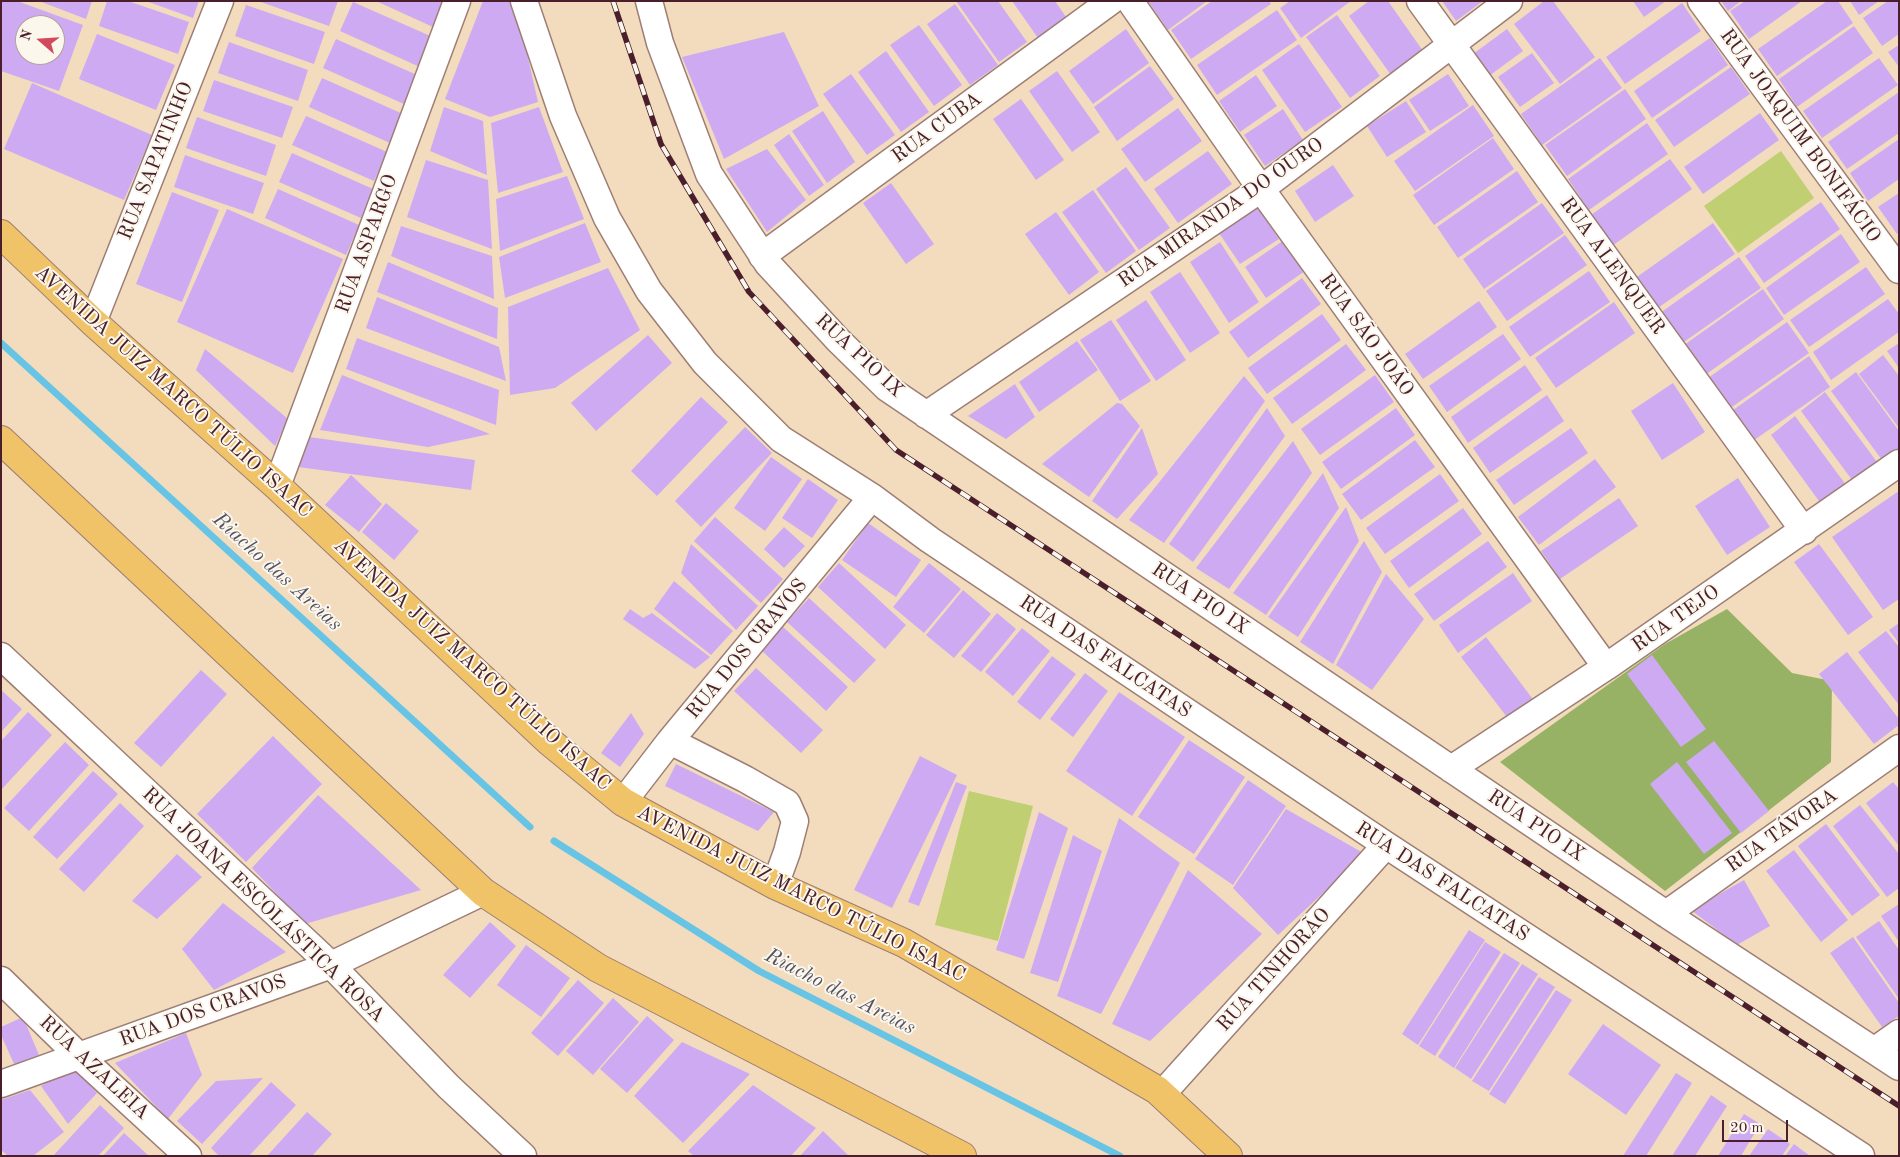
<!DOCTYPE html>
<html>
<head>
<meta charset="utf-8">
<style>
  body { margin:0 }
  #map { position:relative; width:1900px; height:1157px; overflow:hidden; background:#f2dcbd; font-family:"Old Standard TT",serif }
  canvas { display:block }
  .frame { position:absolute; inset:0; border:2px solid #4a1f2b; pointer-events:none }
  .north { position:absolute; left:15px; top:15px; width:50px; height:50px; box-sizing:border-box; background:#fbf7ec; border:1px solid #b4a19f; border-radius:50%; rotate:289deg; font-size:14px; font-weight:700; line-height:20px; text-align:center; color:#4a1f2b }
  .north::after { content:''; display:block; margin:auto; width:18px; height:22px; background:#d1495b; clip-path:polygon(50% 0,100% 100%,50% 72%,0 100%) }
  .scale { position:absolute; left:1722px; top:1120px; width:66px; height:22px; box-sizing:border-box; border:2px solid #4a1f2b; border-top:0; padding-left:6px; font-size:15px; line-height:18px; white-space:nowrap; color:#4a1f2b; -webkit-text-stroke:4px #fbf7ec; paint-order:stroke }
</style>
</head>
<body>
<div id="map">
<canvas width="1900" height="1157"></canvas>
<div class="frame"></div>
<div class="north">N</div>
<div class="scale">20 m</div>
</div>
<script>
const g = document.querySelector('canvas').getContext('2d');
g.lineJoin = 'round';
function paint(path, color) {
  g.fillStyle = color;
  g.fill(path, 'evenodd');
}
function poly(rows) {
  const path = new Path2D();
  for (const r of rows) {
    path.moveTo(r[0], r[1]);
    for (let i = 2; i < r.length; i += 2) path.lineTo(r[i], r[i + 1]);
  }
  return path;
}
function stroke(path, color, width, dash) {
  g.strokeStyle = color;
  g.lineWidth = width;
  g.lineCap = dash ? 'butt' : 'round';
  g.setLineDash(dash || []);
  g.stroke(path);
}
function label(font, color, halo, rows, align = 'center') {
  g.font = font + ' "Old Standard TT",serif';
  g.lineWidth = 4;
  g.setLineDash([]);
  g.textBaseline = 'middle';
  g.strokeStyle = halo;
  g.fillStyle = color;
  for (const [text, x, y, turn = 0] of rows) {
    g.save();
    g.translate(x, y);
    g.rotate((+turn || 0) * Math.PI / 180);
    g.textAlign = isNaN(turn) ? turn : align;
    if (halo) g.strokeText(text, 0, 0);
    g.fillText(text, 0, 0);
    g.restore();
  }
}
paint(poly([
  [1781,151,1814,198,1738,253,1704,206],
  [969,791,1033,806,998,941,935,925]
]), '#bfcf72');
paint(poly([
  [1727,609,1792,673,1832,681,1831,762,1665,891,1500,762,1665,644]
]), '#97b264');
stroke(poly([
  [1,343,530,827],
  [554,841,759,971,1120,1156]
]), '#67c4e5', 7);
paint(poly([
  [1,1,17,1,83,25,59,91,1,71],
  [25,25,55,25,55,55,25,55],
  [39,1,92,1,86,19],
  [107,1,128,1,189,22,178,54,99,26],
  [146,1,199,1,193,18],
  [258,1,338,1,329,26],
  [376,1,444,1,433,27],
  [483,1,515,1,538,102,490,117,445,99],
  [956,1,998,1,1027,42,999,62],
  [1012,1,1055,1,1066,17,1038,38],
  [1148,1,1207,1,1168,30],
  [1212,1,1269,1,1271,4,1191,59,1171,30],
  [1290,1,1351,1,1301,38,1280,8],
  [1369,1,1388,1,1423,51,1391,75,1349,16],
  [1442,1,1483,1,1456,21],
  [1544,1,1553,1,1595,57,1560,84,1514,24],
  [1633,1,1666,1,1644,17],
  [1721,1,1741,1,1728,11],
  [1745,1,1802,1,1749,39,1730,11],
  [1827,1,1838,1,1853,23,1777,76,1758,49],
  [1850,1,1879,1,1859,15],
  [1888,1,1899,1,1899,34,1882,46,1863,18],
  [353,2,435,38,422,68,340,31],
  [1682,3,1701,31,1625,84,1606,57],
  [955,4,998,65,970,85,927,24],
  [246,5,325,32,314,64,235,36],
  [1277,10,1297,40,1217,95,1197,65],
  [1337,15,1380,76,1350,98,1306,37],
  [919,25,962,85,934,106,890,45],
  [1854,26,1873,53,1797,107,1779,79],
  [1126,29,1149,63,1093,104,1069,71],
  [1507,29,1523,51,1489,76,1473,54],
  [784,32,819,106,724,159,682,57],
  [97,34,175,65,156,110,79,79],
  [1710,38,1728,65,1652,118,1634,91],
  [336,39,417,75,404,104,323,68],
  [229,42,308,70,298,101,218,73],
  [1299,44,1342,107,1305,132,1262,70],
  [1899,45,1899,67,1888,52],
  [886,51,929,112,901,132,858,72],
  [1532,53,1554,83,1520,107,1498,77],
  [1600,58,1622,88,1542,145,1521,114],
  [1879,58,1898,85,1822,138,1803,111],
  [1150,66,1174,99,1117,141,1094,107],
  [1731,67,1750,94,1674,147,1655,120],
  [1057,71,1100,132,1072,152,1029,91],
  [851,74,895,135,867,155,823,94],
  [1448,74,1469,106,1430,131,1409,100],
  [1256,75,1277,106,1240,132,1219,101],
  [322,78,403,114,390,143,309,107],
  [214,80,293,107,282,138,203,111],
  [32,83,152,135,124,200,4,149],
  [1625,89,1646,119,1567,176,1545,145],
  [1899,92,1899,133,1847,169,1828,142],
  [1021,99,1064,160,1036,180,993,119],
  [1406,101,1426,132,1387,157,1367,126],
  [1473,105,1494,136,1415,191,1394,161],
  [444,107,483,121,487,175,430,151],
  [539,107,563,172,498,193,491,123],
  [1178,108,1202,141,1145,182,1121,149],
  [1283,109,1303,140,1265,166,1244,135],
  [823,111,855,162,827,183,792,131],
  [1760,113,1779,140,1703,194,1684,167],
  [306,116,387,152,374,181,292,145],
  [197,117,276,145,266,176,186,148],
  [1647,123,1668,154,1589,210,1568,179],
  [789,134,824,185,809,196,774,145],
  [1493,138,1514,169,1434,225,1413,195],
  [1899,139,1899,179,1868,201,1850,173],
  [767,149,806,200,767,232,726,169],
  [1208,151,1232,184,1178,223,1154,189],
  [292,153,373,189,361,218,279,182],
  [185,155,264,183,253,214,174,187],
  [1670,159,1692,189,1612,246,1591,215],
  [426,160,488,180,492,249,407,217],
  [1333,165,1354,196,1315,222,1295,191],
  [1126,167,1170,228,1139,250,1096,189],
  [1517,171,1538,202,1458,258,1437,227],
  [567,176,584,219,500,251,496,199],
  [891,183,934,244,906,264,863,203],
  [278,189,359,225,346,255,265,218],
  [1093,190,1136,251,1106,273,1062,212],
  [172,192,219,210,182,302,136,284],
  [1899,193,1899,233,1897,234,1878,207],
  [1821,202,1840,229,1764,283,1745,256],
  [1542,203,1564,233,1484,289,1463,259],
  [1258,207,1279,239,1240,264,1219,233],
  [227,209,343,259,293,373,177,322],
  [1056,212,1099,272,1069,295,1025,234],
  [585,223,601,262,505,298,499,257],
  [1713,223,1735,254,1655,310,1634,279],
  [401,226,492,256,494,299,391,256],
  [1841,234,1860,262,1784,315,1766,288],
  [1565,235,1587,265,1507,321,1486,291],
  [1284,240,1305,271,1266,298,1245,267],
  [1220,242,1259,302,1229,323,1190,262],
  [1739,257,1761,288,1681,344,1660,313],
  [388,262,498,308,497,339,377,292],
  [1866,267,1885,294,1809,347,1790,320],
  [608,268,640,330,555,388,510,395,508,307],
  [1589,271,1610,302,1530,357,1509,327],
  [1180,272,1220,333,1190,353,1150,292],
  [1302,278,1321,304,1248,358,1229,332],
  [1763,289,1784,319,1705,375,1684,345],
  [377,297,499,347,506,381,366,328],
  [1888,299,1899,314,1899,332,1831,380,1813,352],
  [1146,300,1186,360,1156,381,1116,320],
  [1479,301,1497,327,1423,379,1405,354],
  [1614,302,1635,333,1556,388,1535,358],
  [1322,314,1341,340,1267,394,1248,368],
  [1111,320,1151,381,1120,401,1080,340],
  [1787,322,1809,353,1729,409,1708,378],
  [1503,334,1521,359,1447,412,1429,386],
  [648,335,672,363,596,431,571,403],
  [357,338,499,390,496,425,346,369],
  [1077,341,1098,370,1039,412,1019,382],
  [1899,343,1899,368,1887,351],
  [1346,344,1366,370,1292,424,1273,398],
  [205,349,288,419,275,446,196,370],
  [1883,355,1899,376,1899,428,1859,374],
  [1809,356,1830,387,1750,443,1729,413],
  [1525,365,1542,390,1468,443,1451,417],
  [1856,372,1899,431,1899,454,1885,464,1831,391],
  [342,375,490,434,428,447,320,430],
  [1375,375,1394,402,1320,455,1301,429],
  [1244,376,1265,401,1164,543,1129,520],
  [1673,383,1705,432,1662,460,1631,411],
  [1015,384,1035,417,1006,439,968,416],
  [1825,392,1880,466,1855,484,1801,411],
  [1547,395,1564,421,1490,473,1473,448],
  [701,397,728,422,657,496,631,471],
  [1117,403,1122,404,1140,426,1089,497,1042,464],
  [1267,408,1285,436,1193,562,1169,544],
  [1396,408,1415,435,1341,489,1322,462],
  [1795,416,1849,489,1824,508,1771,435],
  [745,427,772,453,701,527,675,501],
  [1142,428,1158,474,1117,519,1092,501],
  [1571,428,1588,453,1514,505,1496,480],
  [309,437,475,460,471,490,298,467],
  [1415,440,1435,467,1361,520,1342,494],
  [1293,441,1312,473,1229,589,1196,568],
  [771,457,802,479,765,531,734,508],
  [1595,459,1616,487,1539,545,1518,517],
  [1323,473,1339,508,1266,615,1233,593],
  [1440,474,1459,501,1385,554,1366,528],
  [351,475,382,504,359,532,325,505],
  [1738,478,1770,527,1727,555,1695,506],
  [808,479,838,500,812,538,782,518],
  [1899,491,1899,599,1883,610,1832,537],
  [1619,498,1638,526,1560,579,1541,551],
  [386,503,419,531,394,560,362,532],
  [1346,507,1359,541,1298,637,1268,617],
  [1463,508,1482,534,1409,588,1390,561],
  [715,517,783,579,761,603,694,541],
  [868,523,921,560,896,597,842,560],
  [784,527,805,546,784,568,764,549],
  [1364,541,1382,572,1333,664,1300,642],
  [1488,541,1507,567,1434,621,1414,594],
  [691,544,758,606,736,630,681,573],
  [1819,544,1873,617,1848,635,1794,562],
  [839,563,906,625,885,649,818,587],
  [929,563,961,589,924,633,893,607],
  [1513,573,1532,601,1458,653,1439,625],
  [1386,574,1424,619,1372,690,1336,665],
  [674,581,733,631,711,655,654,609],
  [963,590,991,614,954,658,926,635],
  [809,598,876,660,854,683,787,622],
  [630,609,643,618,652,613,710,657,695,669,623,619],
  [997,613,1016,629,981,672,961,656],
  [1899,623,1899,643,1889,630],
  [781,625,848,687,826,711,760,649],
  [1022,628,1050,651,1013,696,985,672],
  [1886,631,1899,647,1899,705,1858,652],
  [1486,637,1535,702,1510,721,1461,657],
  [1847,652,1899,719,1899,725,1874,744,1819,674],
  [1652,655,1706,729,1681,747,1627,674],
  [1052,656,1076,674,1040,720,1017,702],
  [756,668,823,730,801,753,734,691],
  [201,670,227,694,161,767,134,743],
  [1085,673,1108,691,1073,737,1050,719],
  [1,690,22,709,1,732],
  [1119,692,1185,737,1132,816,1066,771],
  [28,712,52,735,1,790,1,741],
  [631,713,644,734,620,767,601,753],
  [273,736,322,784,246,862,197,814],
  [1189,740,1245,777,1194,854,1138,817],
  [1714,741,1769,811,1741,833,1686,762],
  [65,742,89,765,29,831,4,808],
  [920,756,957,775,892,908,854,890],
  [1677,762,1732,833,1704,854,1650,784],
  [676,764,774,812,758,831,665,786],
  [93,771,118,794,57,859,33,837],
  [1248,780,1286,806,1233,885,1195,859],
  [956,782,967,786,919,906,908,902],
  [1893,782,1899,789,1899,846,1866,803],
  [318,795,421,890,305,924,252,868],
  [120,803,144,826,84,892,59,869],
  [1860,805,1899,854,1899,888,1887,897,1833,826],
  [1286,809,1365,854,1278,935,1233,888],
  [1039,812,1068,828,1024,959,996,950],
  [1119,818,1180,863,1101,1014,1057,996],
  [1826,824,1880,895,1852,916,1798,846],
  [1073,835,1102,851,1058,982,1030,973],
  [1794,850,1848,920,1821,942,1766,871],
  [177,854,202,877,157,919,132,901],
  [1188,870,1262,934,1150,1041,1112,1024],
  [1744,880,1770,926,1737,945,1691,910],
  [223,903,286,952,214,990,182,949],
  [1899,904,1899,942,1881,916],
  [1879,921,1899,950,1899,999,1856,937],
  [490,922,516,946,470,998,443,975],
  [1469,930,1485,940,1418,1045,1402,1034],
  [1853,937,1899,1003,1899,1016,1882,1027,1830,953],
  [1485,942,1501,952,1435,1056,1419,1046],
  [526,945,570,978,541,1017,497,985],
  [1504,953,1520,963,1454,1068,1438,1057],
  [1522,964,1538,974,1471,1079,1455,1068],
  [1539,977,1555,987,1489,1091,1472,1081],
  [578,980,604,1003,558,1056,531,1033],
  [1556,990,1572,1000,1505,1104,1489,1094],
  [613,998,639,1022,593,1075,566,1051],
  [647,1016,674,1040,627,1093,600,1069],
  [23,1017,39,1055,15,1066,1,1035,1,1027],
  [1603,1024,1661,1065,1626,1115,1568,1074],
  [186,1033,202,1075,168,1119,115,1063],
  [682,1042,750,1074,683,1143,634,1096],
  [74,1067,97,1093,68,1124,41,1086],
  [1676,1073,1692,1083,1646,1156,1623,1156],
  [263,1078,202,1144,177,1121,216,1081],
  [271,1082,296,1105,249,1156,219,1156,211,1148],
  [753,1085,816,1128,791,1156,694,1156,688,1151],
  [30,1090,64,1132,33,1156,8,1156,1,1150,1,1100],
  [1711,1095,1727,1106,1695,1156,1672,1156],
  [100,1105,124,1128,98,1156,53,1156],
  [307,1112,332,1134,312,1156,267,1156],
  [1744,1114,1760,1124,1741,1156,1718,1156],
  [1768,1129,1790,1144,1782,1156,1749,1156],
  [823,1131,849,1156,800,1156],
  [124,1133,149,1156,103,1156],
  [1794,1144,1810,1156,1785,1156]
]), '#ceaaf3');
const minor = poly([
  [524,1,563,116,607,218,649,291,705,363,781,439,872,497,930,540,1386,845,1861,1156],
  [649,1,660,43,709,174,768,264,838,340,887,388,1666,914,1899,1067],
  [1130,1,1261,189,1606,667],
  [1420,1,1804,531],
  [1701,1,1899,270],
  [762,256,1111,1],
  [93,322,220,1],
  [926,415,1261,189,1509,1],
  [277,486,457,1],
  [1,656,331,965,449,1087,523,1156],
  [670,741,745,779,787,803,795,821,787,852,775,885],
  [1451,769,1606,667,1899,463],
  [623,802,670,741,872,497],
  [1666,914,1899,748],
  [1,980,79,1056,188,1156],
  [1875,1050,1899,1033],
  [1,1084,331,965,483,892],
  [1162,1094,1386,845]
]);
const major = poly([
  [1,234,93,322,277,486,550,742,623,802,775,885,904,943,1157,1090,1228,1156],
  [1,440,483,892,598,968,962,1156]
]);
stroke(minor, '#9e7e74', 29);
stroke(major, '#9e7e74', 30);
stroke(minor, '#fff', 26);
stroke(major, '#f0c369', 28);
const rail = poly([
  [613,1,661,144,749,292,896,450,1899,1106]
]);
stroke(rail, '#4a1f2b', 5.5);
stroke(rail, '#fbf7ec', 4, [11]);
label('20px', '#4a1f2b', '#fbf7ec', [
  ["RUA CUBA",937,128,-36],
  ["RUA JOAQUIM BONIFÁCIO",1800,136,54],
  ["RUA SAPATINHO",156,161,-68],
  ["RUA MIRANDA DO OURO",1221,213,-35],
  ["RUA ASPARGO",367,244,-70],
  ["RUA ALENQUER",1612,266,54],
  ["RUA SÃO JOÃO",1366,335,54],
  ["RUA PIO IX",859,356,43],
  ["AVENIDA JUIZ MARCO TÚLIO ISAAC",173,392,42],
  ["RUA PIO IX",1200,599,34],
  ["RUA TEJO",1676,619,-35],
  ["RUA DOS CRAVOS",747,649,-50],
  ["RUA DAS FALCATAS",1105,657,34],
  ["AVENIDA JUIZ MARCO TÚLIO ISAAC",472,665,42],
  ["RUA PIO IX",1536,826,34],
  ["RUA TÁVORA",1782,831,-35],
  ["RUA DAS FALCATAS",1442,882,33],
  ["AVENIDA JUIZ MARCO TÚLIO ISAAC",801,894,27],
  ["RUA JOANA ESCOLÁSTICA ROSA",263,905,44],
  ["RUA TINHORÃO",1274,970,-48],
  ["RUA DOS CRAVOS",203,1011,-20],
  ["RUA AZALEIA",94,1068,43]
]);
label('italic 21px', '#535163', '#fbf7ec', [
  ["Riacho das Areias",277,572,42],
  ["Riacho das Areias",840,992,27]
]);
</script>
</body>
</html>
